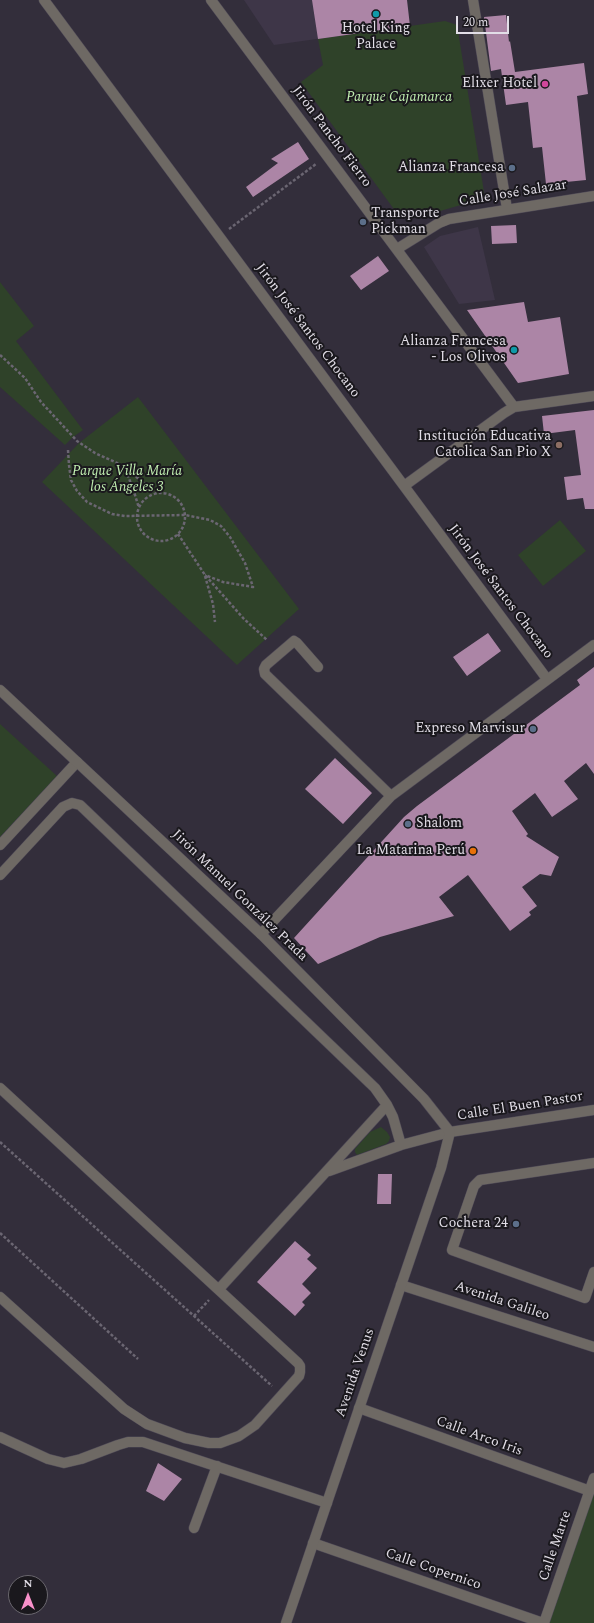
<!DOCTYPE html>
<html>
<head>
<meta charset="utf-8">
<style>
  body { margin:0 }
  #map { position:relative; width:594px; height:1623px; overflow:hidden; background:#332e3b; font-family:Spectral,serif }
  canvas { display:block }
  .north { position:absolute; left:8px; top:1575px; width:40px; height:40px; box-sizing:border-box; background:#1a181d; border:1px solid #6a676e; border-radius:50%; rotate:0deg; font-size:11px; font-weight:700; line-height:16px; text-align:center; color:#e2dee7 }
  .north::after { content:''; display:block; margin:auto; width:14px; height:18px; background:#f990ca; clip-path:polygon(50% 0,100% 100%,50% 72%,0 100%) }
  .scale { position:absolute; left:456px; top:16px; width:53px; height:18px; box-sizing:border-box; border:2px solid #e2dee7; border-top:0; padding-left:5px; font-size:12px; line-height:14px; white-space:nowrap; color:#e2dee7; -webkit-text-stroke:3px #1a181d; paint-order:stroke }
</style>
</head>
<body>
<div id="map">
<canvas width="594" height="1623"></canvas>
<div class="north">N</div>
<div class="scale">20 m</div>
</div>
<script>
const g = document.querySelector('canvas').getContext('2d');
g.lineJoin = 'round';
function paint(path, color) {
  g.fillStyle = color;
  g.fill(path, 'evenodd');
}
function poly(rows) {
  const path = new Path2D();
  for (const r of rows) {
    if (r.length === 3) {
      path.moveTo(r[0] + r[2], r[1]);
      path.arc(r[0], r[1], r[2], 0, 2 * Math.PI);
      continue;
    }
    path.moveTo(r[0], r[1]);
    for (let i = 2; i < r.length; i += 2) path.lineTo(r[i], r[i + 1]);
  }
  return path;
}
function stroke(path, color, width, dash) {
  g.strokeStyle = color;
  g.lineWidth = width;
  g.lineCap = dash ? 'butt' : 'round';
  g.setLineDash(dash || []);
  g.stroke(path);
}
function label(font, color, halo, rows, align = 'center') {
  g.font = font + ' Spectral,serif';
  g.lineWidth = 4;
  g.setLineDash([]);
  g.textBaseline = 'middle';
  g.strokeStyle = halo;
  g.fillStyle = color;
  for (const [text, x, y, turn = 0] of rows) {
    g.save();
    g.translate(x, y);
    g.rotate((+turn || 0) * Math.PI / 180);
    g.textAlign = isNaN(turn) ? turn : align;
    if (halo) g.strokeText(text, 0, 0);
    g.fillText(text, 0, 0);
    g.restore();
  }
}
paint(poly([
  [244,0,354,0,359,33,274,45],
  [478,227,495,300,459,304,424,247,440,236]
]), '#3e3648');
paint(poly([
  [445,21,457,25,485,198,416,218,396,212,301,82,323,65,318,39],
  [0,282,34,326,16,341,83,430,73,437,65,445,0,387],
  [138,397,299,609,237,665,42,482,79,443],
  [560,520,586,551,543,586,518,555],
  [0,724,57,776,0,837],
  [381,1127,387,1132,390,1137,389,1141,386,1144,357,1155,355,1152,355,1149,370,1132],
  [594,1489,594,1623,548,1623]
]), '#2f4229');
paint(poly([
  [312,0,407,0,410,26,318,39],
  [506,15,509,42,510,41,515,72,584,63,588,94,577,96,586,180,546,184,542,147,533,148,528,102,506,105,501,69,491,71,484,17],
  [298,142,309,159,253,197,246,187,278,163,271,159],
  [516,225,517,243,492,244,491,226],
  [378,256,389,271,361,290,350,276],
  [524,302,528,322,560,317,569,374,518,383,467,310],
  [594,410,594,509,585,509,583,498,567,500,564,477,581,475,575,430,544,434,542,416],
  [488,633,501,651,467,676,453,657],
  [594,667,594,774,586,763,564,781,578,799,552,817,535,793,512,811,528,834,526,836,559,857,551,876,540,874,522,887,537,906,529,912,531,915,510,931,468,875,439,897,454,916,380,937,318,964,294,938,404,817,417,806,580,685,577,680],
  [335,758,372,793,343,824,305,789],
  [378,1174,392,1174,391,1204,377,1204],
  [295,1241,311,1255,307,1259,317,1268,302,1284,311,1293,302,1302,305,1305,295,1316,257,1282],
  [158,1463,182,1479,164,1501,146,1491]
]), '#ac85a6');
const service = poly([
  [0,845,77,762],
  [0,875,63,807,72,803,80,805,375,1088,387,1105,393,1117,401,1145],
  [0,1088,298,1363,300,1366,300,1372,299,1376,255,1425,239,1436,220,1443,209,1443,185,1438,147,1424,124,1409,0,1297],
  [594,1163,480,1180,474,1186,452,1250,585,1298,594,1272],
  [329,1171,401,1145,450,1132],
  [219,1289,387,1105]
]);
const minor = poly([
  [44,0,547,679],
  [211,0,514,407],
  [473,0,507,209],
  [397,249,439,223,449,219,594,196],
  [404,486,504,413,514,407,594,396],
  [318,667,297,643,294,641,266,665,264,669,265,674,391,796],
  [261,934,391,796,594,645],
  [450,1132,594,1110],
  [401,1285,594,1347],
  [359,1408,590,1491],
  [0,1437,48,1459,64,1463,81,1459,118,1445,128,1442,143,1442,327,1503],
  [194,1528,217,1466],
  [313,1543,543,1623],
  [544,1623,594,1478]
]);
const tertiary = poly([
  [0,690,261,934,424,1099,450,1132,441,1168,286,1623]
]);
stroke(service, '#4f4a57', 11);
stroke(minor, '#4f4a57', 11);
stroke(tertiary, '#4f4a57', 11);
stroke(poly([
  [229,229,316,164],
  [0,355,25,378,41,402,77,441,95,453,117,463,142,481,156,494],
  [68,450,69,465,71,480,77,491,87,502,112,514,125,516,185,515,210,520,221,526,230,537,245,563,253,587,223,582,205,575],
  [126,470,135,495,139,508],
  [161,517,24],
  [178,534,205,575,244,619,267,640],
  [205,576,213,604,215,622],
  [0,1142,272,1386],
  [0,1233,138,1359],
  [194,1316,209,1300]
]), '#6b6672', 2.5, [3, 2]);
stroke(service, '#6e6964', 10);
stroke(minor, '#6e6964', 10);
stroke(tertiary, '#6e6964', 10);
for (const [x, y, r, color] of [
  [376,14,4,"#0f9aa8"],
  [545,84,4,"#d1479c"],
  [512,168,4,"#5c6f8a"],
  [363,222,4,"#5c6f8a"],
  [514,350,4,"#0f9aa8"],
  [559,445,4,"#8d6e63"],
  [533,729,4,"#5c6f8a"],
  [408,824,4,"#5c6f8a"],
  [473,851,4,"#e8710a"],
  [516,1224,4,"#5c6f8a"]
]) {
  const dot = new Path2D();
  dot.arc(x, y, r, 0, 2 * Math.PI);
  g.fillStyle = color;
  g.fill(dot);
  stroke(dot, '#1a181d', 1.5);
}
label('14px', '#e2dee7', '#1a181d', [
  ["Hotel King",376,29,"center"],
  ["Palace",376,45,"center"],
  ["Elixer Hotel",537,84],
  ["Alianza Francesa",504,168],
  ["Transporte",371,214,"left"],
  ["Pickman",371,230,"left"],
  ["Alianza Francesa",506,342],
  ["- Los Olivos",506,358],
  ["Institución Educativa",551,437],
  ["Catolica San Pio X",551,453],
  ["Expreso Marvisur",525,729],
  ["Shalom",416,824,"left"],
  ["La Matarina Perú",465,851],
  ["Cochera 24",508,1224]
], 'right');
label('italic 14px', '#c0eeb0', '#1a181d', [
  ["Parque Cajamarca",399,98],
  ["Parque Villa María",127,472],
  ["los Ángeles 3",127,488]
]);
label('14px', '#e2dee7', '#1a181d', [
  ["Jirón Pancho Fierro",331,137,53],
  ["Calle José Salazar",513,194,-9],
  ["Jirón José Santos Chocano",307,331,53],
  ["Jirón José Santos Chocano",500,592,53],
  ["Jirón Manuel González Prada",239,896,44],
  ["Calle El Buen Pastor",520,1107,-9],
  ["Avenida Galileo",502,1302,18],
  ["Avenida Venus",356,1373,-71],
  ["Calle Arco Iris",479,1437,20],
  ["Calle Marte",556,1546,-71],
  ["Calle Copernico",433,1570,19]
]);
</script>
</body>
</html>
